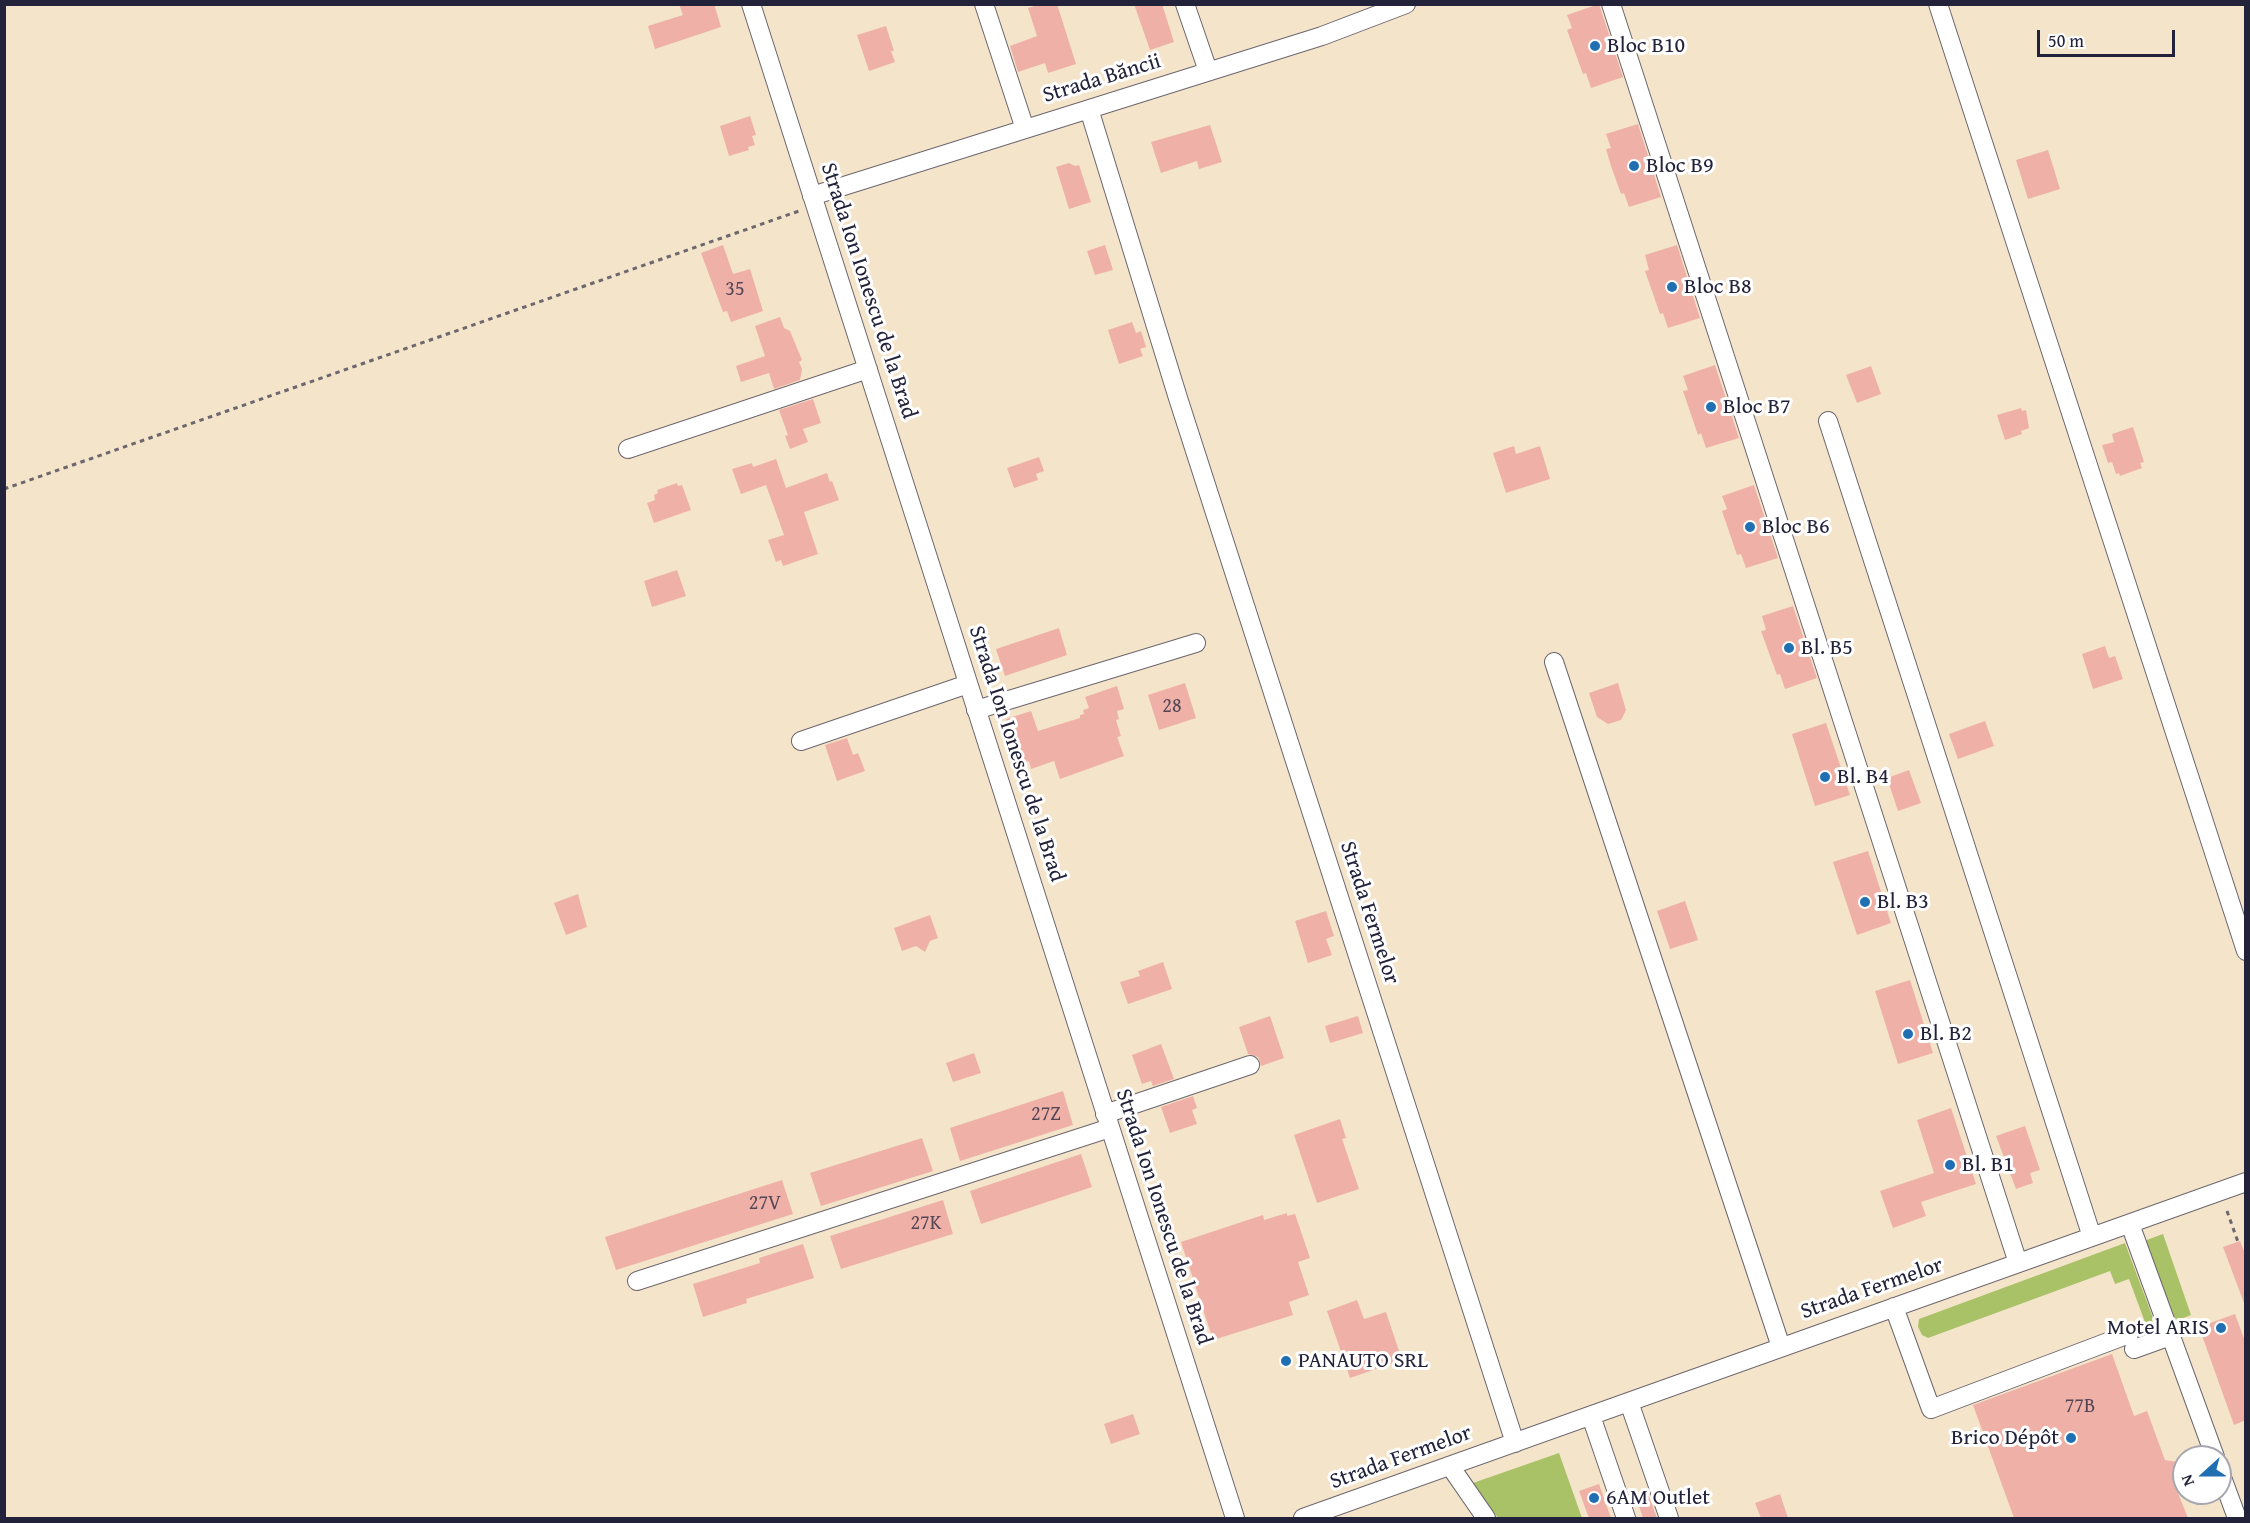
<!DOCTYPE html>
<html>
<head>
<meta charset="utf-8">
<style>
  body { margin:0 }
  #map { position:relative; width:2250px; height:1523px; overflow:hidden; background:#f4e4ca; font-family:"Gentium Book Plus",serif }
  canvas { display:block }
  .frame { position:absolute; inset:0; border:6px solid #22223b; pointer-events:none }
  .north { position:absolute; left:2172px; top:1445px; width:60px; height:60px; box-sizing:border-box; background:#fff; border:2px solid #a7a7b1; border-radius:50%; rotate:249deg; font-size:16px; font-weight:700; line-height:24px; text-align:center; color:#22223b }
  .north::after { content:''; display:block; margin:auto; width:21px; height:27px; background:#1f6fb2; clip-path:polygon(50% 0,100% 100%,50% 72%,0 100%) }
  .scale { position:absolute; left:2037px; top:30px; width:138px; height:27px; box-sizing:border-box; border:3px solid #22223b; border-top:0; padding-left:8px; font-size:18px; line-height:21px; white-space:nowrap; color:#22223b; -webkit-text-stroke:4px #fff; paint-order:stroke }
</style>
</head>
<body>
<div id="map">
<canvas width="2250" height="1523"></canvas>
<div class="frame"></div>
<div class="north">N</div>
<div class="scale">50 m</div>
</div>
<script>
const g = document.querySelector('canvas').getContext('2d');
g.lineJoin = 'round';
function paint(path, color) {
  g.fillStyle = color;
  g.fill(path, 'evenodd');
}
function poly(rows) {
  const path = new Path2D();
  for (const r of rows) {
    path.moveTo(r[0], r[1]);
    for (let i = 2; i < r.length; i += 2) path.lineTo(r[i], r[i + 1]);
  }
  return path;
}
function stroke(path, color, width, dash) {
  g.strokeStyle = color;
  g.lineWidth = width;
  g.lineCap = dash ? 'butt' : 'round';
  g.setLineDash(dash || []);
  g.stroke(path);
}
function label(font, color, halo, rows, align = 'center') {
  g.font = font + ' "Gentium Book Plus",serif';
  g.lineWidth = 6;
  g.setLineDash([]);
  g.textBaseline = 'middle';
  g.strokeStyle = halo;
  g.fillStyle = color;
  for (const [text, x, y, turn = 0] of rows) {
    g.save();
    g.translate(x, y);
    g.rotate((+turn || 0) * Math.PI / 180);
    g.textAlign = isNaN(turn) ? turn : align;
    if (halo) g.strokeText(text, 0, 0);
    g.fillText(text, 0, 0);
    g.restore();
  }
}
paint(poly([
  [2163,1234,2191,1315,2176,1321,2171,1317,2144,1241],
  [2125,1243,2156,1326,2149,1333,2129,1279,2115,1284,2110,1271,1928,1338,1922,1335,1918,1327,1919,1319],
  [1559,1453,1582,1518,1498,1518,1473,1483]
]), '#aac267');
paint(poly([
  [679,4,714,4,721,27,655,49,648,26,683,15],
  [1041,4,1057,4,1076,64,1048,73,1045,63,1018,72,1010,46,1037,36,1028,8],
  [1134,4,1162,4,1174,42,1150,50],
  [1599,4,1623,77,1591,88,1586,73,1583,74,1567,30,1572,28,1567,15],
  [886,26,894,51,891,51,895,62,869,71,857,35],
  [750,116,756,135,752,136,755,145,748,147,749,150,729,156,720,126],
  [1638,124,1661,197,1629,207,1624,193,1621,194,1611,166,1606,149,1611,148,1606,134],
  [1210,125,1222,162,1199,169,1197,161,1161,173,1151,142],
  [2048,150,2060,189,2028,199,2016,160],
  [1069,163,1075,166,1079,165,1091,202,1069,209,1056,167],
  [723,245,733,274,750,269,763,311,731,322,727,311,723,312,701,253],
  [1105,245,1113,270,1095,275,1087,251],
  [1677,245,1700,318,1668,328,1663,313,1660,314,1645,271,1649,270,1645,255],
  [780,317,784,328,790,331,802,360,799,362,802,369,800,380,774,389,769,373,741,382,736,366,765,356,755,326],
  [1132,322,1136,333,1141,331,1146,347,1140,349,1143,356,1119,364,1108,330],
  [1715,365,1739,438,1706,448,1701,433,1698,435,1683,391,1688,390,1683,376],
  [1871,366,1881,394,1857,403,1846,375],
  [813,399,821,423,803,429,808,442,790,449,785,436,788,435,779,410],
  [2021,408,2022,411,2026,410,2029,428,2021,431,2022,434,2005,440,1997,415],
  [2133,427,2144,462,2140,463,2142,468,2120,476,2119,473,2116,474,2112,462,2108,463,2102,445,2114,442,2112,434],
  [1514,446,1516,454,1540,446,1550,479,1506,493,1493,453],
  [1039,457,1044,471,1036,474,1038,480,1014,488,1007,468],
  [776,459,786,488,827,473,830,482,832,481,839,500,804,512,818,554,783,566,781,560,776,562,768,540,784,535,766,485,741,494,732,469,752,463,753,467],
  [677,483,678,486,682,485,691,510,654,523,647,503,655,500,654,495,658,493,657,490],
  [1754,485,1778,558,1746,568,1741,554,1737,555,1722,511,1727,509,1722,496],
  [677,570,686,596,652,607,644,581],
  [1793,606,1817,678,1785,689,1780,674,1777,675,1761,631,1766,630,1762,616],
  [1059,628,1067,655,1005,676,996,649],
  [2105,646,2109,658,2115,656,2123,679,2093,689,2082,654],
  [1185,683,1196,718,1159,730,1148,695],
  [1618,683,1626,710,1621,720,1608,724,1597,717,1589,693],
  [1117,686,1124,709,1117,711,1119,719,1116,720,1121,736,1117,737,1124,756,1060,779,1054,761,1031,769,1029,761,1021,764,1006,719,1031,711,1038,731,1080,718,1080,715,1084,714,1083,710,1089,708,1085,697],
  [1985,721,1994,746,1958,759,1949,734],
  [1826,723,1850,795,1815,806,1792,734],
  [847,738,853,755,858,753,865,771,837,781,825,745],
  [1909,770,1921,803,1898,811,1887,778],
  [1868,851,1891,923,1857,935,1833,862],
  [578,894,587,927,566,935,554,903],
  [1685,901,1698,940,1670,949,1657,911],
  [1326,911,1334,936,1326,939,1332,955,1308,963,1295,921],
  [930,915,938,938,930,941,925,952,916,946,902,951,894,928],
  [1163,962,1172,989,1128,1004,1120,982,1140,976,1138,971],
  [1910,980,1933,1053,1898,1064,1875,991],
  [1270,1016,1284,1058,1261,1066,1258,1057,1248,1054,1239,1027],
  [1358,1016,1363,1033,1330,1043,1325,1026],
  [1161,1044,1174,1079,1153,1086,1151,1081,1142,1084,1132,1055],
  [974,1053,981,1073,953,1082,946,1063],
  [1063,1091,1073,1125,960,1161,950,1128],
  [1193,1096,1197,1108,1192,1110,1197,1124,1170,1133,1161,1107],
  [1951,1108,1976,1184,1921,1202,1926,1216,1893,1228,1880,1191,1934,1173,1917,1120],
  [1340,1119,1346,1138,1342,1139,1359,1189,1317,1203,1294,1135],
  [2025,1126,2040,1170,2030,1173,2033,1183,2016,1189,1996,1136],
  [922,1138,933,1171,821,1206,810,1173],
  [1081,1154,1092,1187,981,1224,970,1191],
  [782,1180,793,1214,616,1270,605,1237],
  [943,1200,953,1234,841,1269,830,1236],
  [1287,1213,1287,1216,1295,1214,1310,1258,1298,1262,1309,1295,1289,1302,1293,1315,1213,1340,1181,1242,1263,1215,1264,1220],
  [2240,1241,2246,1256,2246,1303,2244,1303,2223,1247],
  [803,1244,814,1278,746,1299,747,1303,703,1317,693,1284,760,1263,759,1258],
  [1357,1300,1364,1319,1386,1312,1402,1360,1350,1378,1327,1311],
  [2235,1314,2246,1344,2246,1420,2234,1425,2199,1327],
  [2112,1354,2134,1416,2147,1411,2165,1460,2184,1463,2184,1478,2176,1488,2188,1518,2014,1518,1973,1405],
  [1133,1414,1140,1434,1111,1444,1104,1424],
  [1599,1484,1611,1518,1589,1518,1579,1491],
  [1780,1494,1788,1518,1761,1518,1755,1503],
  [1649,1496,1657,1518,1643,1518,1637,1500]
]), '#efb1a7');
const minor = poly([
  [751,4,1235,1518],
  [984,4,1025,129],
  [1185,4,1208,71],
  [1611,4,2018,1263],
  [1938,4,2246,951],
  [1089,109,1178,398,1515,1443],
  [812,196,1322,36,1406,4],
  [1828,421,2092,1237],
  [628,449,868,369],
  [1554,662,1781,1347],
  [976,710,1196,643],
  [801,741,968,684],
  [1105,1114,1250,1065],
  [2130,1224,2215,1457],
  [637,1281,1110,1128],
  [1894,1307,1931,1409,2129,1334],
  [2134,1349,2170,1336],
  [1629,1402,1669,1518],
  [1591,1416,1626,1518],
  [1450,1466,1486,1518],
  [2220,1472,2237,1518],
  [1303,1518,2246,1182]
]);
stroke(minor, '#6c666d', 20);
stroke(poly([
  [4,489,799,211],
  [2227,1211,2238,1242]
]), '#6c666d', 3, [4.5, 4.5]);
stroke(minor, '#fff', 18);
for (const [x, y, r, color] of [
  [1595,46,6,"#1f6fb2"],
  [1634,166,6,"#1f6fb2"],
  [1672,287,6,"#1f6fb2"],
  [1711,407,6,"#1f6fb2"],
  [1750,527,6,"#1f6fb2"],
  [1789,648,6,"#1f6fb2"],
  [1825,777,6,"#1f6fb2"],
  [1865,902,6,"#1f6fb2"],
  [1908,1034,6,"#1f6fb2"],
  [1950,1165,6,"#1f6fb2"],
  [2221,1328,6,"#1f6fb2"],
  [1286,1361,6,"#1f6fb2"],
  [2071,1438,6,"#1f6fb2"],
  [1594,1498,6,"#1f6fb2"]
]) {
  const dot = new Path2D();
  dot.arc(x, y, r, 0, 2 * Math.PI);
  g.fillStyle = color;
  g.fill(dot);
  stroke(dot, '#fff', 2);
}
label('20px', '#554656', null, [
  ["35",735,290],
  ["28",1172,707],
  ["27Z",1046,1115],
  ["27V",765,1204],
  ["27K",926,1224],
  ["77B",2080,1407]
]);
label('22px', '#22223b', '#fff', [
  ["Bloc B10",1607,46],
  ["Bloc B9",1646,166],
  ["Bloc B8",1684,287],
  ["Bloc B7",1723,407],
  ["Bloc B6",1762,527],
  ["Bl. B5",1801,648],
  ["Bl. B4",1837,777],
  ["Bl. B3",1877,902],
  ["Bl. B2",1920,1034],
  ["Bl. B1",1962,1165],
  ["Motel ARIS",2209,1328,"right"],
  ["PANAUTO SRL",1298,1361],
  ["Brico Dépôt",2059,1438,"right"],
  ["6AM Outlet",1606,1498]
], 'left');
label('22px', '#22223b', '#fff', [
  ["Strada Băncii",1102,79,-17],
  ["Strada Ion Ionescu de la Brad",868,291,72],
  ["Strada Ion Ionescu de la Brad",1016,754,72],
  ["Strada Fermelor",1369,913,72],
  ["Strada Ion Ionescu de la Brad",1163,1217,72],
  ["Strada Fermelor",1872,1289,-19],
  ["Strada Fermelor",1401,1458,-20]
]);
</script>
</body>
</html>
